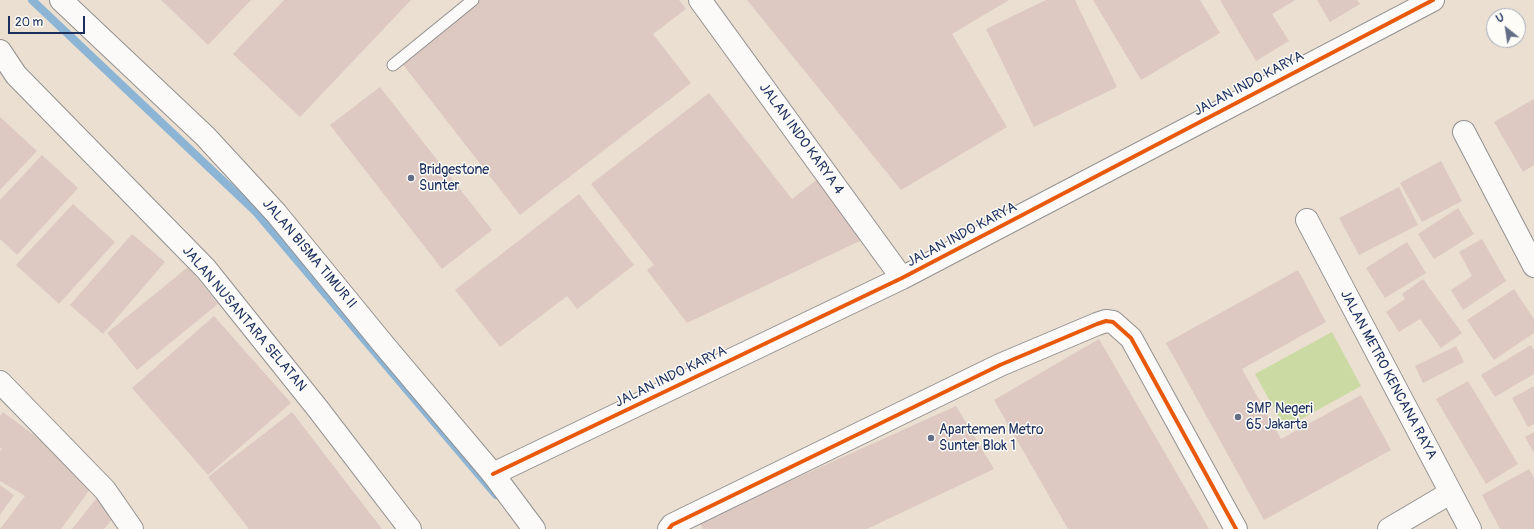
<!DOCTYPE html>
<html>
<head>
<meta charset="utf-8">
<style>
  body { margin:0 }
  #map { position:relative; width:1534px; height:529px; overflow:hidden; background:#eadfd0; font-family:Pangolin,sans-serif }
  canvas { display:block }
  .north { position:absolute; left:1486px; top:8px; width:40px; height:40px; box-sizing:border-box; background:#fdfcf7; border:1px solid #a3aaba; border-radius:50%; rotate:330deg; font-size:11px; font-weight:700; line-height:16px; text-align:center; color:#1b2f5e }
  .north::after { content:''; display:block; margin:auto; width:14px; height:18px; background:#636d86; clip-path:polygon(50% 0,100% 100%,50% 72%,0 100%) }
  .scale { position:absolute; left:8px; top:16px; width:77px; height:18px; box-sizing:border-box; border:2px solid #1b2f5e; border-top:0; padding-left:5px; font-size:12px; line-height:14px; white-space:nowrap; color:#1b2f5e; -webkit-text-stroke:3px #fdfcf7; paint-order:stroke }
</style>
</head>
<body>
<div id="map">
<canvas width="1534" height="529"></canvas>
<div class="north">U</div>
<div class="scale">20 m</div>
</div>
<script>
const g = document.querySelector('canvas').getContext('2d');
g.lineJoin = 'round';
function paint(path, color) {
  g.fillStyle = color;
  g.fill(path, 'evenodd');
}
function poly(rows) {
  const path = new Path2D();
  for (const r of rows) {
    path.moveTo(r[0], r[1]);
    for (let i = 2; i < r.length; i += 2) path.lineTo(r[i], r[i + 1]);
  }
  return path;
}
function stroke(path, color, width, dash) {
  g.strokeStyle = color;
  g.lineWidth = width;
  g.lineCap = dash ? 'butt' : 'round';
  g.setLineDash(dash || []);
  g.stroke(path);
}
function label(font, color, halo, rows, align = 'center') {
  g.font = font + ' Pangolin,sans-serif';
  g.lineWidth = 3;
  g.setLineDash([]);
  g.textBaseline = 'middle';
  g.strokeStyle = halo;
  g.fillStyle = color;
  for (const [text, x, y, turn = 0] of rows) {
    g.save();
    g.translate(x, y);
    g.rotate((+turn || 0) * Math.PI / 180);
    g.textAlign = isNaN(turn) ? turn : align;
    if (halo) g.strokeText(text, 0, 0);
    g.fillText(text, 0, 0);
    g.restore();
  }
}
paint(poly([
  [1332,332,1361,386,1285,428,1255,374]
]), '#cbdaa2');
stroke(poly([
  [32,0,255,211,496,495]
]), '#8cb4d4', 8);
paint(poly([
  [161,0,251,0,208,45],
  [284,0,411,0,300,117,233,54],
  [481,0,679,0,686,9,653,34,691,83,520,215,401,62],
  [747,0,1009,0,952,34,1007,127,901,190],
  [1046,0,1075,0,1117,87,1034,127,986,29],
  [1093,0,1200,0,1220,33,1141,80],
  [1220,0,1295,0,1272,14,1289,41,1256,61],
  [1317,0,1357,0,1360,4,1330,22],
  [380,87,492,230,442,269,330,125],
  [709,93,792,199,819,178,866,238,687,323,647,270,654,265,591,184],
  [1534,99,1534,165,1523,172,1494,122],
  [0,117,37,151,0,190],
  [42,155,78,188,17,255,0,239,0,200],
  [1441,161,1462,201,1422,222,1400,183],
  [1399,187,1418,225,1359,255,1339,218],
  [579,194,634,265,577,309,567,296,500,347,455,290],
  [73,204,115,242,59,304,16,265],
  [1458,208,1474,234,1434,259,1418,234],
  [132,234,165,262,103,334,70,305],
  [1482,239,1506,281,1463,310,1451,290,1472,276,1459,252],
  [1407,242,1426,273,1385,298,1366,268],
  [188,267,218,304,137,370,107,333],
  [1298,270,1326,322,1242,369,1281,439,1361,395,1391,450,1264,520,1166,343],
  [1423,279,1462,333,1441,348,1420,319,1399,332,1386,312,1405,299,1402,294],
  [1514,289,1534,319,1534,333,1494,360,1467,320],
  [214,316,291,403,208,475,132,388],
  [1099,339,1209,529,1068,529,994,400],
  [1531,345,1534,350,1534,374,1495,397,1481,375],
  [1456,346,1464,362,1423,383,1415,366],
  [1468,381,1518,464,1486,484,1436,399],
  [1534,386,1534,424,1528,427,1512,398],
  [956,406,994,469,867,529,703,529,699,522],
  [3,412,96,481,61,529,0,529,25,496,0,481,0,451,2,449,0,448,0,416],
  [292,412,382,529,249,529,208,477],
  [1534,432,1534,453,1525,437],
  [1529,469,1534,478,1534,529,1500,529,1482,495],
  [0,485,14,495,0,515],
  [99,495,119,511,104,529,72,529]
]), '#ddc9c2');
const lane = poly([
  [393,65,473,0]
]);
const street = poly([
  [700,0,902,278],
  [0,51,16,75,206,269,318,409,410,529],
  [1464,132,1534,266],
  [1307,220,1470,529],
  [0,382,105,490,132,529],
  [493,474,902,278,1433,0],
  [669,529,672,525,1000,365,1097,324,1106,321,1113,322,1131,338,1236,529],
  [1389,529,1450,493]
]);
const secondary = poly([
  [61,0,205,136,276,213,384,345,493,474,534,529]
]);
stroke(lane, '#939191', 13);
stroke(street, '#939191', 24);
stroke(secondary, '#939191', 24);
stroke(lane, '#fcfaf8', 11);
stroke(street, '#fcfaf8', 22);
stroke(secondary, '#fcfaf8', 22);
stroke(poly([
  [493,474,902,278,1433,0],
  [669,529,672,525,1000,365,1097,324,1106,321,1113,322,1131,338,1236,529]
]), '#e8590c', 4);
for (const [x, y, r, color] of [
  [411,178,4,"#636d86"],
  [1238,417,4,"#636d86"],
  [931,438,4,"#636d86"]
]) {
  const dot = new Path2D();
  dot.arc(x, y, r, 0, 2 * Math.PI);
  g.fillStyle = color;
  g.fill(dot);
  stroke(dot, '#fdfcf7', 1.5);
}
label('14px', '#1b2f5e', '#fdfcf7', [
  ["JALAN INDO KARYA",1249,84,-28],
  ["JALAN INDO KARYA 4",801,139,54],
  ["JALAN INDO KARYA",962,235,-28],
  ["JALAN BISMA TIMUR II",309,254,50],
  ["JALAN NUSANTARA SELATAN",244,319,50],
  ["JALAN METRO KENCANA RAYA",1388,375,62],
  ["JALAN INDO KARYA",671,377,-26]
]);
label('14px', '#1b2f5e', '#fdfcf7', [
  ["Bridgestone",419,170],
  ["Sunter",419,186],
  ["SMP Negeri",1246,409],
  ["65 Jakarta",1246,425],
  ["Apartemen Metro",939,430],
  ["Sunter Blok 1",939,446]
], 'left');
</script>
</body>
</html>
